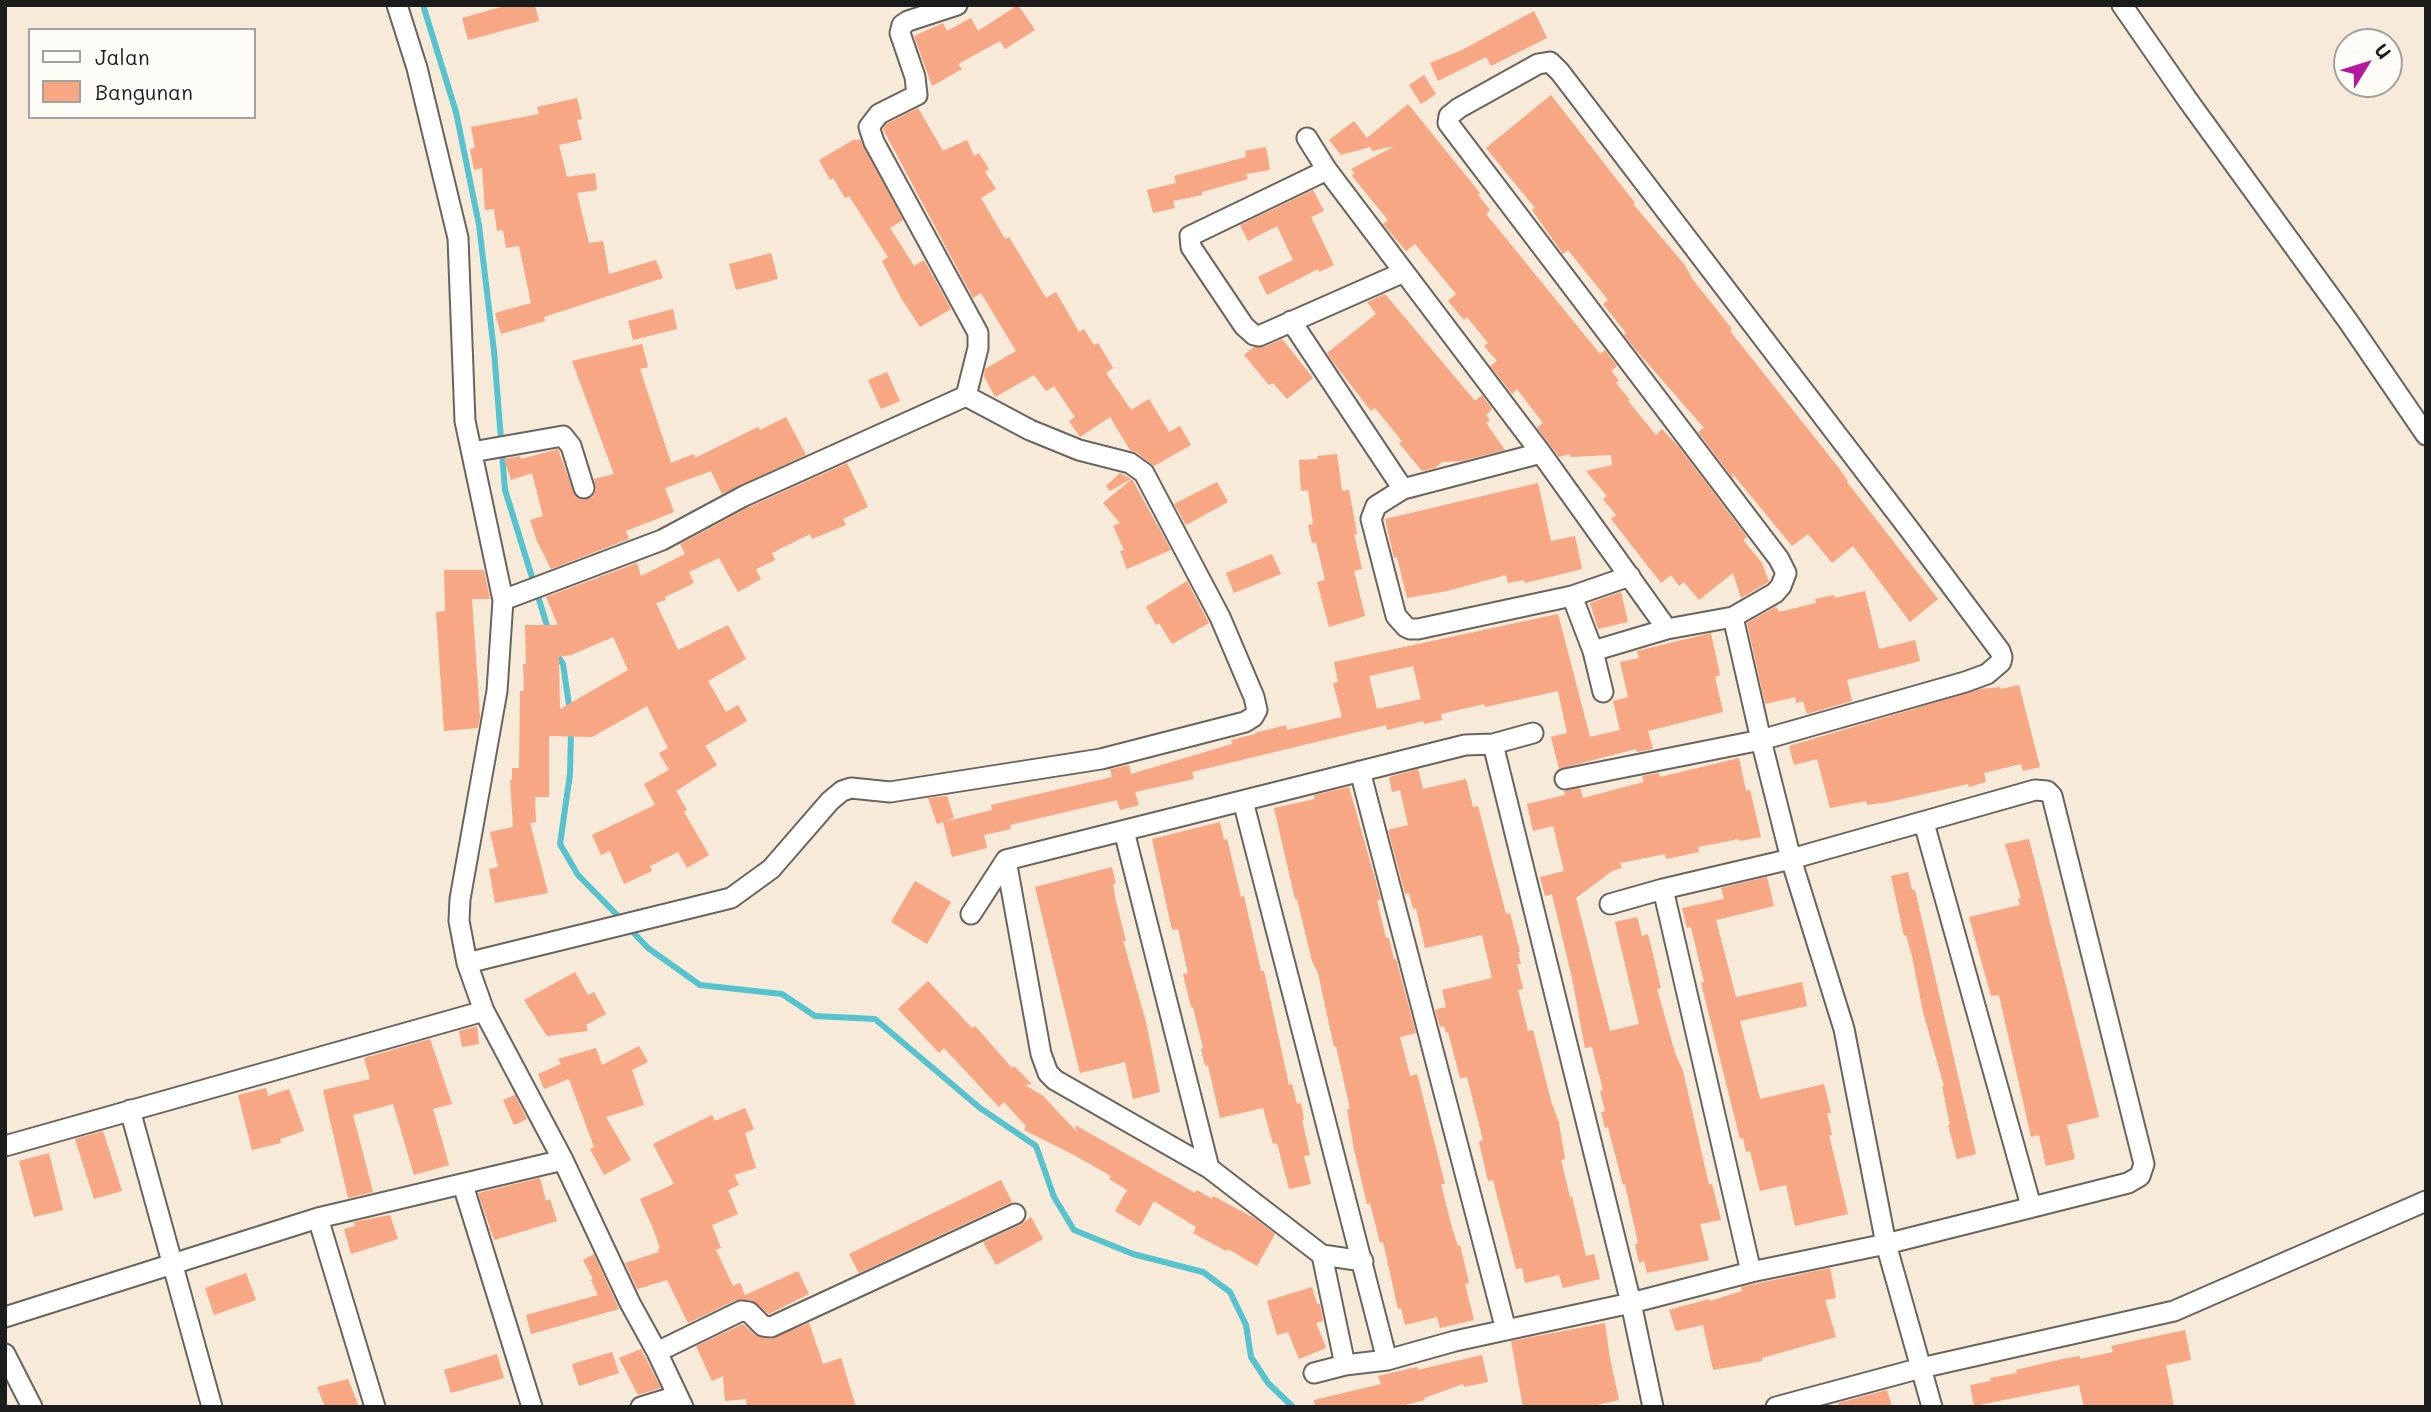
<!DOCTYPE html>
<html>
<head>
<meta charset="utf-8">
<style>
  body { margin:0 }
  #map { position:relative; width:2431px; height:1412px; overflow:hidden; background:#f8ead8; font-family:Mali,sans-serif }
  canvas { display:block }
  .frame { position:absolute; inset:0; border:7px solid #1c1c1c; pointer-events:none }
  .legend { position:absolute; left:28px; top:28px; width:228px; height:91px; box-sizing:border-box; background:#fdfcf7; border:2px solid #a3a29f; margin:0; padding:9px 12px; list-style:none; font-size:21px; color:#1c1c1c }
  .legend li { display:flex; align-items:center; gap:14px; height:35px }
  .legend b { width:35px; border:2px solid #a3a29f }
  .north { position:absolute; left:2333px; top:28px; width:70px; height:70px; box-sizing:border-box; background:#fdfcf7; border:2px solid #a3a29f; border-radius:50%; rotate:52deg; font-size:19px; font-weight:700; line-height:28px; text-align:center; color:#1c1c1c }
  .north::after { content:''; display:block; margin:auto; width:24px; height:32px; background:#b5179e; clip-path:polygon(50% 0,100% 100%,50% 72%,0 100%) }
</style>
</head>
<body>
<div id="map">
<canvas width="2431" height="1412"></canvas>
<div class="frame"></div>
<ul class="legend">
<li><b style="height:9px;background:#fff"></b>Jalan</li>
<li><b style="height:19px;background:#f8a784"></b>Bangunan</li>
</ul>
<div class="north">U</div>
</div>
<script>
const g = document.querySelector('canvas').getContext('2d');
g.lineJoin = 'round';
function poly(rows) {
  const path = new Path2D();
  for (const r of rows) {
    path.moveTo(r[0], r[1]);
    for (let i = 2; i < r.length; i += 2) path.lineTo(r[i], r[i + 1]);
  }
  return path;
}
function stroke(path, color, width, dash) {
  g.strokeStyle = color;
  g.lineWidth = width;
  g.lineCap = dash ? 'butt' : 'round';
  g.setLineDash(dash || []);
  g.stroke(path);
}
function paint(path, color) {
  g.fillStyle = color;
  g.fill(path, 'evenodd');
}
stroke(poly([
  [423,5,456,112,479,225,494,351,505,490,549,632],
  [555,652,563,664,570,712],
  [571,730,570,774,560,844,578,875,622,920],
  [629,928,648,948,700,985,782,994,815,1016,875,1019,980,1108,1036,1146,1054,1197,1074,1230,1133,1254,1203,1272,1230,1292,1246,1325,1251,1357,1268,1383,1293,1407]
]), '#56c3ce', 6);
paint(poly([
  [508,5,535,5,539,21,468,40,462,18],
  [1018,5,1035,30,1005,49,1000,41,958,64,962,69,932,86,914,36,943,23,947,31,971,18,978,31],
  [1534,11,1547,38,1491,66,1486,57,1438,81,1430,63,1462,50],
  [1424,75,1436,94,1421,104,1409,85],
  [1551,95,1635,203,1633,204,1684,264,1693,280,1732,329,1730,331,1838,467,1848,481,1847,482,1938,599,1910,622,1853,546,1832,563,1808,534,1792,546,1732,473,1734,480,1698,432,1704,428,1636,350,1624,335,1626,333,1603,304,1608,300,1568,250,1563,254,1532,210,1535,208,1486,148],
  [577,98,582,119,577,120,582,140,559,145,567,177,595,173,597,190,577,193,589,243,603,241,609,274,656,260,663,278,544,317,545,321,501,334,495,313,531,303,519,246,506,248,503,230,497,231,494,209,485,210,482,168,474,170,470,149,475,148,471,127,539,114,537,107],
  [1408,104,1480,193,1478,195,1490,210,1486,214,1600,354,1605,350,1617,366,1611,371,1619,381,1616,383,1630,400,1628,401,1656,435,1662,429,1679,447,1747,537,1743,540,1762,563,1769,582,1767,583,1741,598,1733,573,1699,600,1684,582,1679,586,1671,575,1661,583,1611,519,1616,515,1603,499,1607,496,1586,471,1612,465,1611,455,1571,457,1569,454,1559,457,1537,428,1543,423,1517,389,1512,394,1490,366,1497,361,1484,346,1488,343,1467,317,1464,320,1448,301,1456,294,1415,244,1406,251,1383,224,1388,220,1352,176,1354,173,1351,169,1395,146,1372,151,1370,147,1341,155,1329,140,1354,121,1367,138],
  [918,108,943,151,967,140,974,156,979,153,989,169,985,172,996,189,981,198,1005,239,1009,237,1046,298,1056,292,1079,332,1084,329,1094,345,1098,343,1113,368,1106,373,1131,410,1149,399,1169,432,1180,426,1191,445,1154,466,1137,453,1130,450,1110,417,1080,437,1069,421,1075,417,1054,386,1046,391,1034,375,995,397,984,376,985,369,1016,351,981,293,973,298,883,129,886,124],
  [855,139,856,141,860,139,903,220,890,228,914,266,924,260,951,309,920,327,901,298,882,261,888,257,849,196,845,198,833,178,830,180,819,160],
  [1266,147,1270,170,1246,174,1248,179,1202,192,1202,195,1173,201,1175,208,1153,213,1147,190,1176,183,1174,176,1246,157,1245,151],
  [1313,190,1324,211,1311,217,1334,265,1319,272,1318,269,1267,295,1258,277,1293,260,1277,226,1248,241,1240,225],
  [771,253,778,279,736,290,729,264],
  [1385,294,1475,401,1482,395,1492,409,1486,415,1490,420,1486,423,1505,450,1462,461,1442,462,1435,468,1422,471,1399,443,1402,441,1375,408,1371,411,1333,362,1327,353,1376,314,1367,302],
  [673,309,677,329,633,340,628,321],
  [1282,339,1313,378,1287,399,1273,383,1269,385,1244,355,1254,347,1264,347],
  [642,344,648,367,640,369,671,463,694,454,695,458,758,427,760,430,786,417,806,455,722,494,711,471,665,488,674,512,626,531,629,539,551,569,537,541,530,520,543,516,532,473,511,480,504,459,520,456,521,459,558,449,575,496,582,500,592,497,596,490,594,479,614,474,572,361],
  [887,372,900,401,881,409,868,380],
  [1337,454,1342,491,1349,490,1357,534,1354,534,1362,569,1354,571,1365,616,1329,627,1317,582,1325,580,1316,542,1312,543,1308,525,1313,524,1308,490,1301,491,1299,460,1318,459,1317,456],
  [847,463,868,507,843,519,846,525,812,539,810,534,772,553,775,560,756,569,761,579,738,592,719,558,689,572,694,583,665,597,666,600,656,603,678,650,728,625,746,659,708,681,726,712,738,705,747,721,705,746,717,765,676,791,687,810,684,812,709,855,687,868,678,852,650,866,652,871,624,884,610,851,601,855,592,835,655,805,644,784,669,770,659,753,668,748,647,706,592,737,549,736,549,797,535,797,536,822,530,823,548,893,495,903,489,869,498,867,490,832,513,827,510,780,512,780,512,768,519,768,520,691,524,691,523,664,526,664,525,625,558,625,546,597,637,563,641,576,685,554,680,544,749,507],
  [613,637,628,670,560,709,559,657,571,655],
  [1120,473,1131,479,1110,491,1106,486],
  [1132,479,1171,550,1127,569,1120,551,1124,550,1113,526,1120,523,1103,503],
  [1217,482,1228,502,1186,525,1174,504],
  [1538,483,1551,541,1575,536,1582,569,1525,583,1524,580,1508,583,1506,575,1447,591,1407,598,1397,557,1394,558,1385,519],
  [1272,554,1281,574,1234,593,1226,573],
  [444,570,484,570,490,599,472,599,480,717,478,728,444,731,436,612,445,611],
  [1187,581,1209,623,1172,644,1159,623,1156,625,1146,607],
  [1865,591,1879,649,1915,640,1920,661,1847,680,1852,701,1807,714,1803,701,1796,703,1795,697,1765,704,1747,623,1777,606,1775,609,1777,608,1779,612,1816,603,1815,599,1834,595,1835,598],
  [1621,592,1628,622,1598,629,1590,603],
  [1558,614,1590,737,1620,730,1613,701,1628,697,1620,662,1639,658,1637,651,1711,633,1720,675,1715,677,1723,712,1648,731,1653,749,1637,752,1636,749,1559,769,1551,737,1567,733,1558,691,1485,707,1484,704,1441,714,1442,720,1424,724,1423,721,1387,730,1386,725,1192,772,1194,779,1135,792,1139,805,1120,810,1117,800,1010,825,1011,829,984,835,987,848,952,857,943,822,992,810,991,805,1112,777,1110,769,1129,765,1131,774,1232,744,1231,740,1255,734,1255,733,1286,725,1287,730,1342,717,1333,683,1338,682,1334,662],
  [1413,666,1421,699,1377,709,1369,676],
  [2019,685,2040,767,2023,771,2021,764,1984,773,1986,782,1969,787,1968,784,1889,802,1867,805,1866,801,1830,808,1817,759,1794,765,1789,746,1980,689,2000,687,2001,689],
  [1739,758,1746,791,1750,790,1761,837,1740,841,1739,839,1698,847,1699,852,1681,856,1666,859,1665,854,1620,863,1622,868,1612,871,1576,898,1610,1031,1639,1024,1615,922,1637,917,1642,936,1648,934,1661,988,1657,989,1675,1053,1683,1071,1709,1185,1712,1184,1721,1220,1700,1224,1709,1260,1647,1273,1644,1261,1639,1263,1635,1244,1638,1243,1625,1184,1623,1185,1608,1127,1605,1128,1601,1112,1605,1111,1600,1091,1603,1090,1592,1047,1585,1048,1572,978,1552,894,1545,896,1540,877,1564,871,1553,826,1533,831,1527,804,1565,795,1564,791,1580,788,1583,798,1644,782,1642,776,1659,773,1660,777],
  [1418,769,1423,789,1466,779,1473,807,1478,806,1506,914,1510,913,1520,952,1518,952,1521,964,1517,964,1523,989,1518,990,1528,1031,1533,1030,1551,1101,1559,1123,1565,1159,1561,1160,1570,1197,1572,1197,1586,1256,1594,1254,1600,1279,1563,1288,1559,1275,1525,1283,1522,1268,1516,1269,1493,1180,1488,1181,1479,1142,1483,1140,1467,1077,1460,1078,1448,1032,1446,1033,1444,1026,1440,1027,1435,1010,1446,1007,1442,990,1492,978,1482,935,1425,948,1416,908,1413,909,1409,893,1405,894,1388,830,1408,825,1400,790,1392,792,1389,777],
  [1349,787,1381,900,1377,900,1386,938,1389,938,1394,959,1396,959,1416,1033,1400,1037,1410,1076,1417,1074,1445,1184,1441,1184,1452,1228,1458,1246,1460,1245,1469,1283,1465,1284,1474,1320,1440,1328,1437,1317,1405,1325,1401,1308,1398,1309,1383,1242,1380,1243,1370,1203,1367,1204,1354,1149,1347,1109,1350,1109,1336,1046,1334,1047,1318,973,1312,961,1297,899,1295,899,1274,808,1315,799,1314,795],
  [947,796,954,818,937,824,928,798],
  [1220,822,1224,840,1227,839,1241,897,1244,896,1261,971,1264,971,1289,1085,1292,1084,1297,1104,1301,1103,1304,1120,1302,1120,1310,1155,1304,1156,1311,1184,1289,1189,1277,1143,1273,1144,1263,1108,1220,1118,1208,1065,1205,1066,1201,1049,1203,1048,1193,1007,1191,1007,1183,974,1188,973,1178,929,1172,930,1152,839],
  [2029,839,2099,1117,2067,1125,2075,1159,2046,1166,2039,1135,2031,1137,1999,995,1991,996,1969,917,2020,905,2018,899,2021,898,2005,844],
  [1112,867,1116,883,1113,884,1116,902,1126,941,1123,941,1146,1022,1160,1092,1133,1099,1125,1062,1080,1073,1035,887],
  [1908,872,1912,890,1915,890,1976,1154,1957,1159,1948,1125,1950,1125,1942,1086,1944,1086,1923,1012,1912,956,1906,935,1904,936,1891,876],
  [1767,877,1774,906,1716,920,1736,997,1802,982,1807,1006,1740,1021,1760,1099,1824,1084,1831,1113,1827,1113,1832,1135,1829,1135,1848,1214,1795,1226,1786,1185,1760,1191,1750,1151,1746,1152,1743,1138,1740,1139,1701,983,1704,982,1691,927,1687,928,1682,908,1724,899,1721,888],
  [915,881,951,902,927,944,891,922],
  [575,972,588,995,594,992,606,1014,586,1025,588,1031,547,1036,524,1000],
  [928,981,972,1028,975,1026,1012,1068,1014,1066,1032,1084,1025,1085,1043,1096,1077,1132,1075,1125,1195,1193,1197,1190,1212,1199,1213,1196,1256,1219,1275,1234,1257,1266,1228,1249,1226,1251,1193,1233,1196,1227,1154,1201,1140,1226,1115,1211,1127,1190,1109,1179,1111,1176,1072,1154,1024,1130,1026,1126,1004,1102,999,1107,944,1048,939,1053,898,1009],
  [477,1026,479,1044,462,1047,459,1031],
  [430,1039,452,1104,433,1109,449,1165,414,1175,393,1104,353,1115,373,1192,348,1198,323,1090,370,1079,364,1058],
  [639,1046,648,1062,632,1070,644,1105,606,1117,631,1160,604,1175,590,1149,594,1147,569,1079,544,1089,538,1074,561,1064,558,1059,596,1048,602,1065],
  [266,1088,268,1096,289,1089,304,1131,280,1139,281,1143,252,1150,238,1095],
  [515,1095,527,1119,514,1125,503,1100],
  [745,1108,754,1129,745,1133,756,1168,734,1175,739,1185,728,1190,738,1214,712,1225,721,1248,716,1250,733,1286,740,1283,745,1295,798,1271,809,1294,769,1314,751,1300,736,1300,688,1323,667,1280,637,1289,625,1263,659,1252,658,1249,660,1248,653,1228,640,1199,674,1184,653,1144,712,1115,715,1121],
  [103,1131,122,1191,94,1199,75,1139],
  [49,1153,63,1210,34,1217,19,1161],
  [540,1178,546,1201,550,1199,557,1221,494,1240,478,1193],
  [1001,1180,1012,1202,859,1273,849,1254],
  [390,1215,398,1239,351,1254,344,1229,355,1226,354,1222],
  [1031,1217,1043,1239,996,1265,983,1242,1020,1225],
  [594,1254,619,1309,531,1334,526,1315,598,1295,591,1280,593,1279,583,1260],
  [1830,1268,1836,1298,1825,1300,1836,1337,1762,1358,1762,1361,1713,1370,1703,1325,1676,1331,1669,1310,1709,1299,1710,1301,1742,1291,1741,1287],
  [246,1273,256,1300,214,1315,205,1288],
  [1312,1287,1317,1304,1320,1304,1323,1321,1316,1323,1326,1348,1299,1359,1288,1332,1277,1335,1267,1301],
  [809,1323,823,1364,841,1358,856,1407,747,1407,746,1399,725,1401,723,1376,712,1381,696,1346,743,1324,755,1335,770,1339],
  [1605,1323,1610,1358,1619,1400,1588,1407,1523,1407,1511,1341],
  [2185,1330,2191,1360,2166,1365,2174,1407,2084,1407,2079,1385,1974,1406,1970,1385,1991,1381,1990,1378,2017,1373,2016,1370,2062,1359,2080,1356,2080,1359,2113,1352,2111,1346],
  [641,1349,661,1388,638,1395,619,1358],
  [612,1352,619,1373,579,1386,572,1364],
  [497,1354,504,1378,451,1393,444,1370],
  [1482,1355,1488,1382,1464,1387,1463,1384,1424,1398,1425,1400,1397,1407,1315,1407,1314,1400,1381,1384,1378,1376,1417,1367,1418,1370],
  [348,1379,359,1407,325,1407,317,1387],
  [1887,1390,1892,1407,1839,1407,1838,1403]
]), '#f8a784');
const street = poly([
  [397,5,417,68,458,238,465,421,503,600,662,540,744,496,966,396,978,348,978,333,874,142,869,127,879,114,917,95,915,77,900,33,902,25,908,21,957,5],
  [2122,5,2187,99,2348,321,2426,435],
  [1307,138,1327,170,1541,453,1667,629,1733,617,1761,740,1791,859,1844,1029,1886,1244,1932,1407],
  [1327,170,1190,236,1191,247,1244,326,1254,335,1259,336,1404,272],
  [1291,321,1403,489,1376,506,1371,519,1396,616,1406,627,1410,629,1418,629,1572,596,1630,576],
  [472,452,563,436,571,446,584,488],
  [1403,489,1541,453],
  [1572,596,1593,651,1603,692],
  [503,600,497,691,460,899,459,921,467,963,484,1011,563,1160,630,1303,657,1352,683,1407],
  [1593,651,1667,629],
  [1493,744,1533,733],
  [1360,771,1506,1330],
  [1565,779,1761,740,1965,682,1987,674,2001,662,2002,657,2000,651,1909,529,1560,72,1550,62,1538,64,1459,108,1449,116,1448,123,1779,559,1786,573,1781,586,1775,593,1733,617],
  [1243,801,1387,1360],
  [1924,823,2031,1206],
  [1124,831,1209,1168],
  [1006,860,1041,1054,1048,1073,1055,1080,1209,1168,1322,1255,1363,1261],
  [1663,889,1751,1272],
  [971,914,1006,860,1465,745,1493,744,1631,1303,1751,1272,1886,1244,2128,1183,2140,1176,2144,1164,2052,796,2047,791,2035,790,1791,859,1663,889,1610,904],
  [467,963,731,898,771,869,830,801,842,791,851,788,890,792,1101,759,1245,722,1253,717,1257,710,1254,697,1220,617,1144,473,1130,463,1079,450,1030,430,966,396],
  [130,1110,212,1407],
  [5,1146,484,1011],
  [463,1185,532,1407],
  [318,1218,375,1407],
  [1322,1255,1345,1365],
  [5,1317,318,1218,563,1160],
  [657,1352,741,1311,749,1312,763,1326,771,1327,1015,1214],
  [5,1354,32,1407],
  [1314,1373,1345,1365,1387,1360,1455,1341,1631,1303,1653,1407],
  [641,1407,677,1396],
  [1776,1407,1921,1368,2174,1311,2426,1201]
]);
stroke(street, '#69645e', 23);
stroke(street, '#fff', 19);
</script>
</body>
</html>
